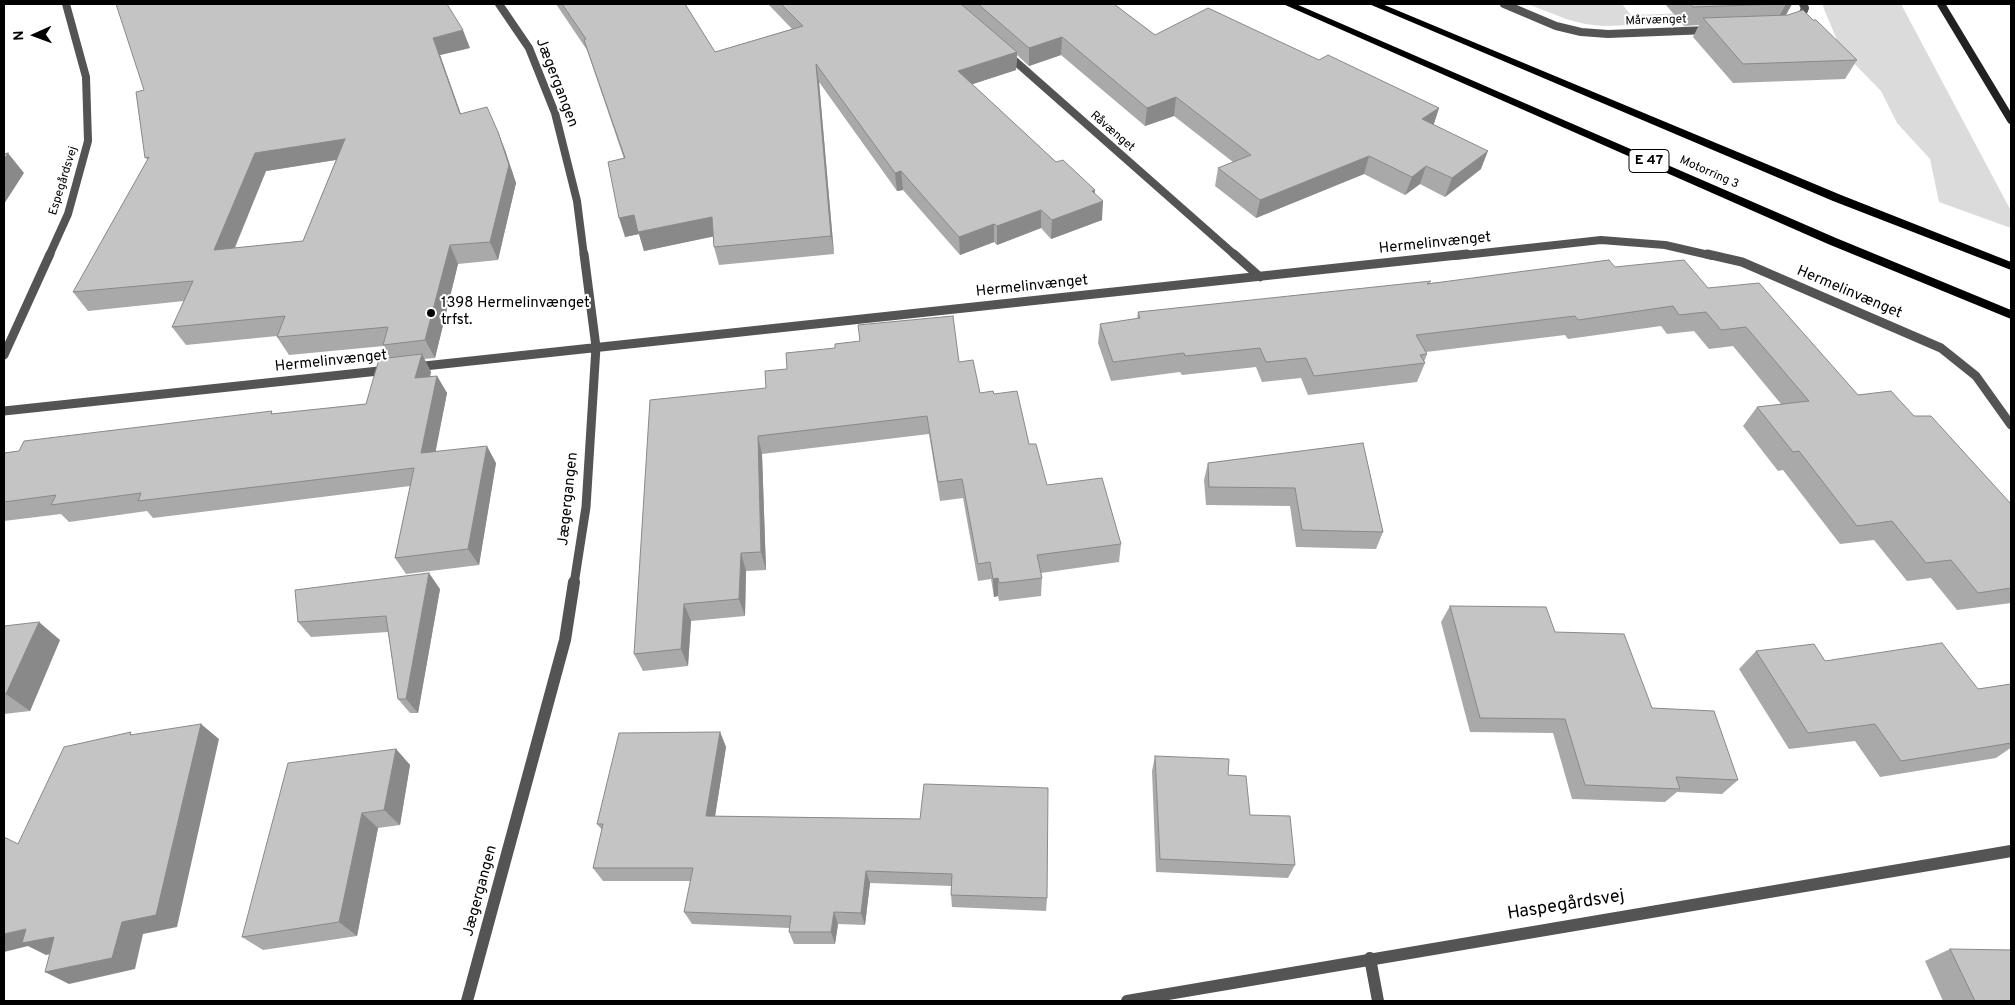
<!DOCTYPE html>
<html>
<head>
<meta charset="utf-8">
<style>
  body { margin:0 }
  #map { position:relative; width:2015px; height:1005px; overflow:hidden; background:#fff; font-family:Overpass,sans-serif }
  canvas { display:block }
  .frame { position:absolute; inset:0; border:5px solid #000; pointer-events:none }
  .north { position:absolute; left:10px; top:10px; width:50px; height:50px; -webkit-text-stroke:4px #fff; paint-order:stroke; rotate:268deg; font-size:14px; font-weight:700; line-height:20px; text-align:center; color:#000 }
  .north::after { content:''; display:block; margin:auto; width:18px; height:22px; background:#000; clip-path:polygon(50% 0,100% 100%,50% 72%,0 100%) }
</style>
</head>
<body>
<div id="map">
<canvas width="2015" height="1005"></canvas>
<div class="frame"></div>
<div class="north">N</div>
</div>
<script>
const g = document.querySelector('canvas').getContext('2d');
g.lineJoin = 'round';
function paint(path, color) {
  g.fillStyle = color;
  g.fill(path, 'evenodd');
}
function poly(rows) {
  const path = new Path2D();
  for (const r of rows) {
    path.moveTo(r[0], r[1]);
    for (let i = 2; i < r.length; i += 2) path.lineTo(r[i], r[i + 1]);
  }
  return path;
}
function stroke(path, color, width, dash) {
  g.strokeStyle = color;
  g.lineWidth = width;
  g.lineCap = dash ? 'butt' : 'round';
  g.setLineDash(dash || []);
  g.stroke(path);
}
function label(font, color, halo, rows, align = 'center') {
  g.font = font + ' Overpass,sans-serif';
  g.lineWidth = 4;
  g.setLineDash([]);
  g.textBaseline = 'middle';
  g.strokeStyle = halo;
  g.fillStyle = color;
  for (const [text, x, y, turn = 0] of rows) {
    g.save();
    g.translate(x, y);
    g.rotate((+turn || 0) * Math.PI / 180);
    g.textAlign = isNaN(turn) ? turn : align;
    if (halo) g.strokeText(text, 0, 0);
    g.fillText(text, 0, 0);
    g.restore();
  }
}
paint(poly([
  [1528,4,1622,4,1631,15,1777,10,1772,4,1786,4,1787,9,1785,16,1767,21,1603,26,1585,24,1566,19],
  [1822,4,1901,4,2011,211,2011,228,1939,202,1930,159,1897,123,1881,91,1841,50]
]), '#dbdbdb');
stroke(poly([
  [499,4,529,48,555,113,577,201,584,256],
  [1504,4,1556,26,1581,32,1608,34,1708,30],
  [1796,22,1800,20,1805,8,1803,4],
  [1007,54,1236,256],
  [49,256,68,214,88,141,86,77,66,4],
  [1455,256,1601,240,1665,245,1713,256]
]), '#545454', 8);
stroke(poly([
  [1234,254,1260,277],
  [1707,254,1742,262,1941,348,1976,376,2011,425],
  [4,355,50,254],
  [415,367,1467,254],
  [4,411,388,370],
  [574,584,586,507,596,347,584,254]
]), '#545454', 9);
stroke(poly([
  [1370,958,1378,1001],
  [467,1001,565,640,574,582],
  [1127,1001,2011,851]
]), '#545454', 12);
stroke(poly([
  [1941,4,2011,120]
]), '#212121', 8);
paint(poly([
  [1283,4,1296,4,1836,238,2011,310,2011,319,1828,244,1283,4],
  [1369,4,1382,4,1841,195,2011,262,2011,270,1833,201,1369,4]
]), '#000');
paint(poly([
  [556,4,685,4,715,52,792,29,769,5,769,4,1114,4,1155,35,1319,60,1439,108,1433,125,1481,169,1445,197,1420,184,1405,195,1364,174,1256,218,1215,186,1218,168,1233,162,1174,116,1145,126,1061,55,1029,66,1017,55,1016,70,972,84,1056,162,1095,194,1102,220,1051,239,1041,228,997,245,994,242,960,255,903,190,897,191,819,82,834,254,719,265,714,247,713,236,644,251,639,234,625,237,624,159,587,50],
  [1665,4,1792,4,1786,15,1813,20,1857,60,1845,79,1733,83,1693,37,1699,25,1684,26],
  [470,48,440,55,461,114,498,132,505,150,516,183,498,260,458,264,435,358,424,359,431,372,430,377,437,376,447,393,435,451,496,463,479,565,406,574,395,558,410,486,153,518,147,511,69,522,61,514,4,521,4,453,274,414,366,404,390,358,384,346,289,355,277,337,277,336,186,345,172,327,184,301,88,311,73,292,147,161,136,92],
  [336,160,303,241,235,248,266,171],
  [1615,267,1708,288,1858,395,1914,416,2011,504,2011,603,1957,610,1931,578,1907,581,1874,540,1840,544,1783,470,1778,471,1743,426,1757,407,1781,404,1733,346,1709,349,1694,331,1667,334,1661,326,1568,339,1565,335,1426,352,1427,354,1424,362,1425,363,1417,382,1308,395,1301,378,1262,382,1256,367,1182,375,1180,372,1111,381,1098,343,1100,324,1137,319,1138,312,1430,283],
  [959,362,980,393,994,394,1029,444,1047,485,1121,544,1119,562,1041,573,1042,578,1041,596,999,601,998,596,994,597,991,579,978,581,963,498,940,501,929,434,762,454,766,570,746,571,745,616,691,621,688,666,643,671,634,654,766,388],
  [1363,443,1383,532,1376,549,1296,547,1290,506,1206,505,1204,480,1208,463],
  [440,589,418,713,410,713,398,699,388,632,311,637,298,622],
  [1450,606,1555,632,1652,708,1738,780,1722,794,1677,792,1665,802,1572,799,1553,733,1470,732,1441,622],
  [4,626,60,640,30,711,4,714],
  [1756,651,1825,661,1978,689,2011,684,2011,748,2009,749,1996,758,1880,777,1855,741,1789,749,1739,669],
  [720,732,726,747,715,816,920,819,1047,898,1046,911,952,907,951,895,952,886,870,883,865,925,838,924,835,944,794,944,789,932,789,928,692,924,684,912,691,881,603,881,593,868,602,830,597,824],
  [396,749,410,765,400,825,378,828,357,936,263,950,242,937],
  [1155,756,1228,775,1250,815,1295,865,1288,878,1156,872,1152,771],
  [1950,949,2011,1001,1943,1001,1925,961]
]), '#a9a9a9');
paint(poly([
  [1786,4,1792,4,1783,20,1776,22],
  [463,30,470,48,440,55,467,132,460,114,433,38],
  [1062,37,1061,55,1029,66,1029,48],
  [1017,52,1016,70,958,89,958,71],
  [816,64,819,82,834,254,831,236],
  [1176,97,1174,116,1145,126,1147,108],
  [1439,108,1433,127,1422,119],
  [498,132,505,150,516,183,498,260,490,242],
  [345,139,354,157,266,171,226,268,214,250,255,153],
  [1488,151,1481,169,1445,197,1452,178],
  [8,153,24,173,4,204,4,160],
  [1369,156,1364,174,1256,218,1260,200],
  [1426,166,1420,184,1405,195,1412,177],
  [901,171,903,190,897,191,895,173],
  [1095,190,1094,205,1103,201,1102,220,1051,239,1052,220,1092,191],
  [1041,210,1041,228,997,245,997,226],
  [634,215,712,217,716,236,644,251,639,234,625,237,619,218],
  [994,224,994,242,960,255,959,237],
  [450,245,458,264,435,358,425,340],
  [422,354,431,372,425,396,415,378],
  [437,376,447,393,432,470,421,453],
  [758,436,762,454,766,570,761,552],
  [487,446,496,463,479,565,468,549],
  [741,553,746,571,745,616,739,599],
  [429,573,440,589,418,713,406,699],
  [998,578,998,596,994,597,993,579],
  [684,604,691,621,688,666,681,649],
  [39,622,60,640,30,711,6,694],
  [201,724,219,739,177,927,143,934,135,969,69,984,45,972,122,922],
  [720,732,726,747,713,829,706,816],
  [396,749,410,765,400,825,384,810],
  [362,813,378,828,357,936,339,922],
  [866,871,870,883,865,925,861,913],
  [834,912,838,924,835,944,831,932],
  [26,929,54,937,78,948,46,955,28,946,4,952,4,934]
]), '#898989');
const building = poly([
  [116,4,447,4,463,30,433,38,460,114,487,107,498,132,509,165,490,242,450,245,425,340,383,345,388,327,277,337,285,316,172,327,193,281,73,292,149,157,145,158,136,92,144,90,116,4],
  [345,139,303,241,214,250,255,153,345,139],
  [562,4,685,4,715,52,803,26,781,4,961,4,1017,52,958,71,1056,162,1063,160,1095,190,1092,191,1103,201,1052,220,1041,210,997,226,994,224,959,237,901,171,895,173,816,64,831,236,714,247,712,217,638,232,634,215,619,218,608,162,625,158,584,40,586,39,562,4],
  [978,4,1114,4,1155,35,1208,8,1319,60,1328,55,1439,108,1422,119,1488,151,1452,178,1426,166,1412,177,1369,156,1260,200,1218,168,1251,155,1176,97,1147,108,1062,37,1029,48,978,4],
  [1690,4,1782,4,1693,7,1690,4],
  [1803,10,1813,20,1816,20,1857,60,1743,64,1703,18,1788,15,1803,10],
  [8,153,4,160,4,154,8,153],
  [1609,260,1615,267,1684,260,1708,288,1759,283,1858,395,1891,391,1914,416,1931,416,2011,504,2011,588,1978,593,1951,560,1926,563,1892,521,1857,526,1799,451,1793,452,1757,407,1809,401,1746,327,1721,330,1706,312,1679,315,1673,306,1578,320,1575,316,1416,335,1427,354,1420,355,1425,363,1314,376,1306,358,1266,362,1260,348,1185,356,1184,353,1113,362,1100,324,1140,318,1138,312,1431,281,1427,284,1609,260],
  [953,316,959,362,973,360,980,393,993,391,994,394,1017,391,1029,444,1036,444,1047,485,1102,478,1121,544,1037,555,1042,578,999,583,998,578,993,579,990,562,978,564,962,479,938,482,927,416,758,436,761,552,741,553,739,599,684,604,681,649,634,654,650,400,766,388,765,371,787,369,786,353,835,348,835,344,860,341,858,325,953,316],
  [422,354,415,378,437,376,421,453,487,446,468,549,395,558,414,468,138,501,141,493,51,505,56,495,4,502,4,453,19,451,24,441,272,411,271,414,366,404,379,359,422,354],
  [1363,443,1383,532,1302,530,1295,488,1209,487,1208,463,1363,443],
  [429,573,406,699,398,699,386,616,298,622,295,590,429,573],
  [1450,606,1546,607,1555,632,1624,634,1652,708,1714,711,1738,780,1676,777,1680,789,1585,785,1565,719,1480,718,1450,606],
  [39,622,6,694,4,694,4,626,39,622],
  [1942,643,1978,689,2011,684,2011,743,1901,761,1875,724,1808,733,1756,651,1814,644,1825,661,1942,643],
  [201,724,156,915,122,922,112,958,45,972,54,937,22,943,26,929,4,934,4,837,18,844,64,747,131,732,130,735,201,724],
  [720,732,706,816,920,819,924,784,1048,788,1047,898,951,895,952,874,866,871,861,913,834,912,831,932,789,932,791,916,684,912,693,868,593,868,603,824,597,824,619,733,720,732],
  [396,749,384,810,362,813,339,922,242,937,288,763,396,749],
  [1155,756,1229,759,1228,775,1246,776,1250,815,1290,816,1295,865,1160,859,1155,756],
  [1950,949,2011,950,2011,1001,1975,1001,1950,949]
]);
paint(building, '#c4c4c4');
stroke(building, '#898989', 1);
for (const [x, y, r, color] of [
  [431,313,5,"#000"]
]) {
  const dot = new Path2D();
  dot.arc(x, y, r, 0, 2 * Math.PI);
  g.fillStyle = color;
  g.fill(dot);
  stroke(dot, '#fff', 2);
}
label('12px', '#000', '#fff', [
  ["Mårvænget",1656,21,-2],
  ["Råvænget",1112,132,41],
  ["Motorring 3",1709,173,24],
  ["Espegårdsvej",64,181,-73]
]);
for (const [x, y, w] of [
  [1649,161,40]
]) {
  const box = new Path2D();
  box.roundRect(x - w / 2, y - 11.5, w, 23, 4);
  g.fillStyle = '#fff';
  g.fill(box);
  stroke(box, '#000', 1);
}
label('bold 14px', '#000', null, [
  ["E 47",1649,161]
]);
label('15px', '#000', '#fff', [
  ["Jægergangen",556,83,69],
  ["Hermelinvænget",1435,244,-6],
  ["Hermelinvænget",1032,287,-6],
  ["Hermelinvænget",1849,293,23],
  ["Hermelinvænget",331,362,-6],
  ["Jægergangen",569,499,-84],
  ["Jægergangen",481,891,-75]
]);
label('15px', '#000', '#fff', [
  ["1398 Hermelinvænget",441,304],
  ["trfst.",441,321]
], 'left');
label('18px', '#000', '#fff', [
  ["Haspegårdsvej",1566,906,-9]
]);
</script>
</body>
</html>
